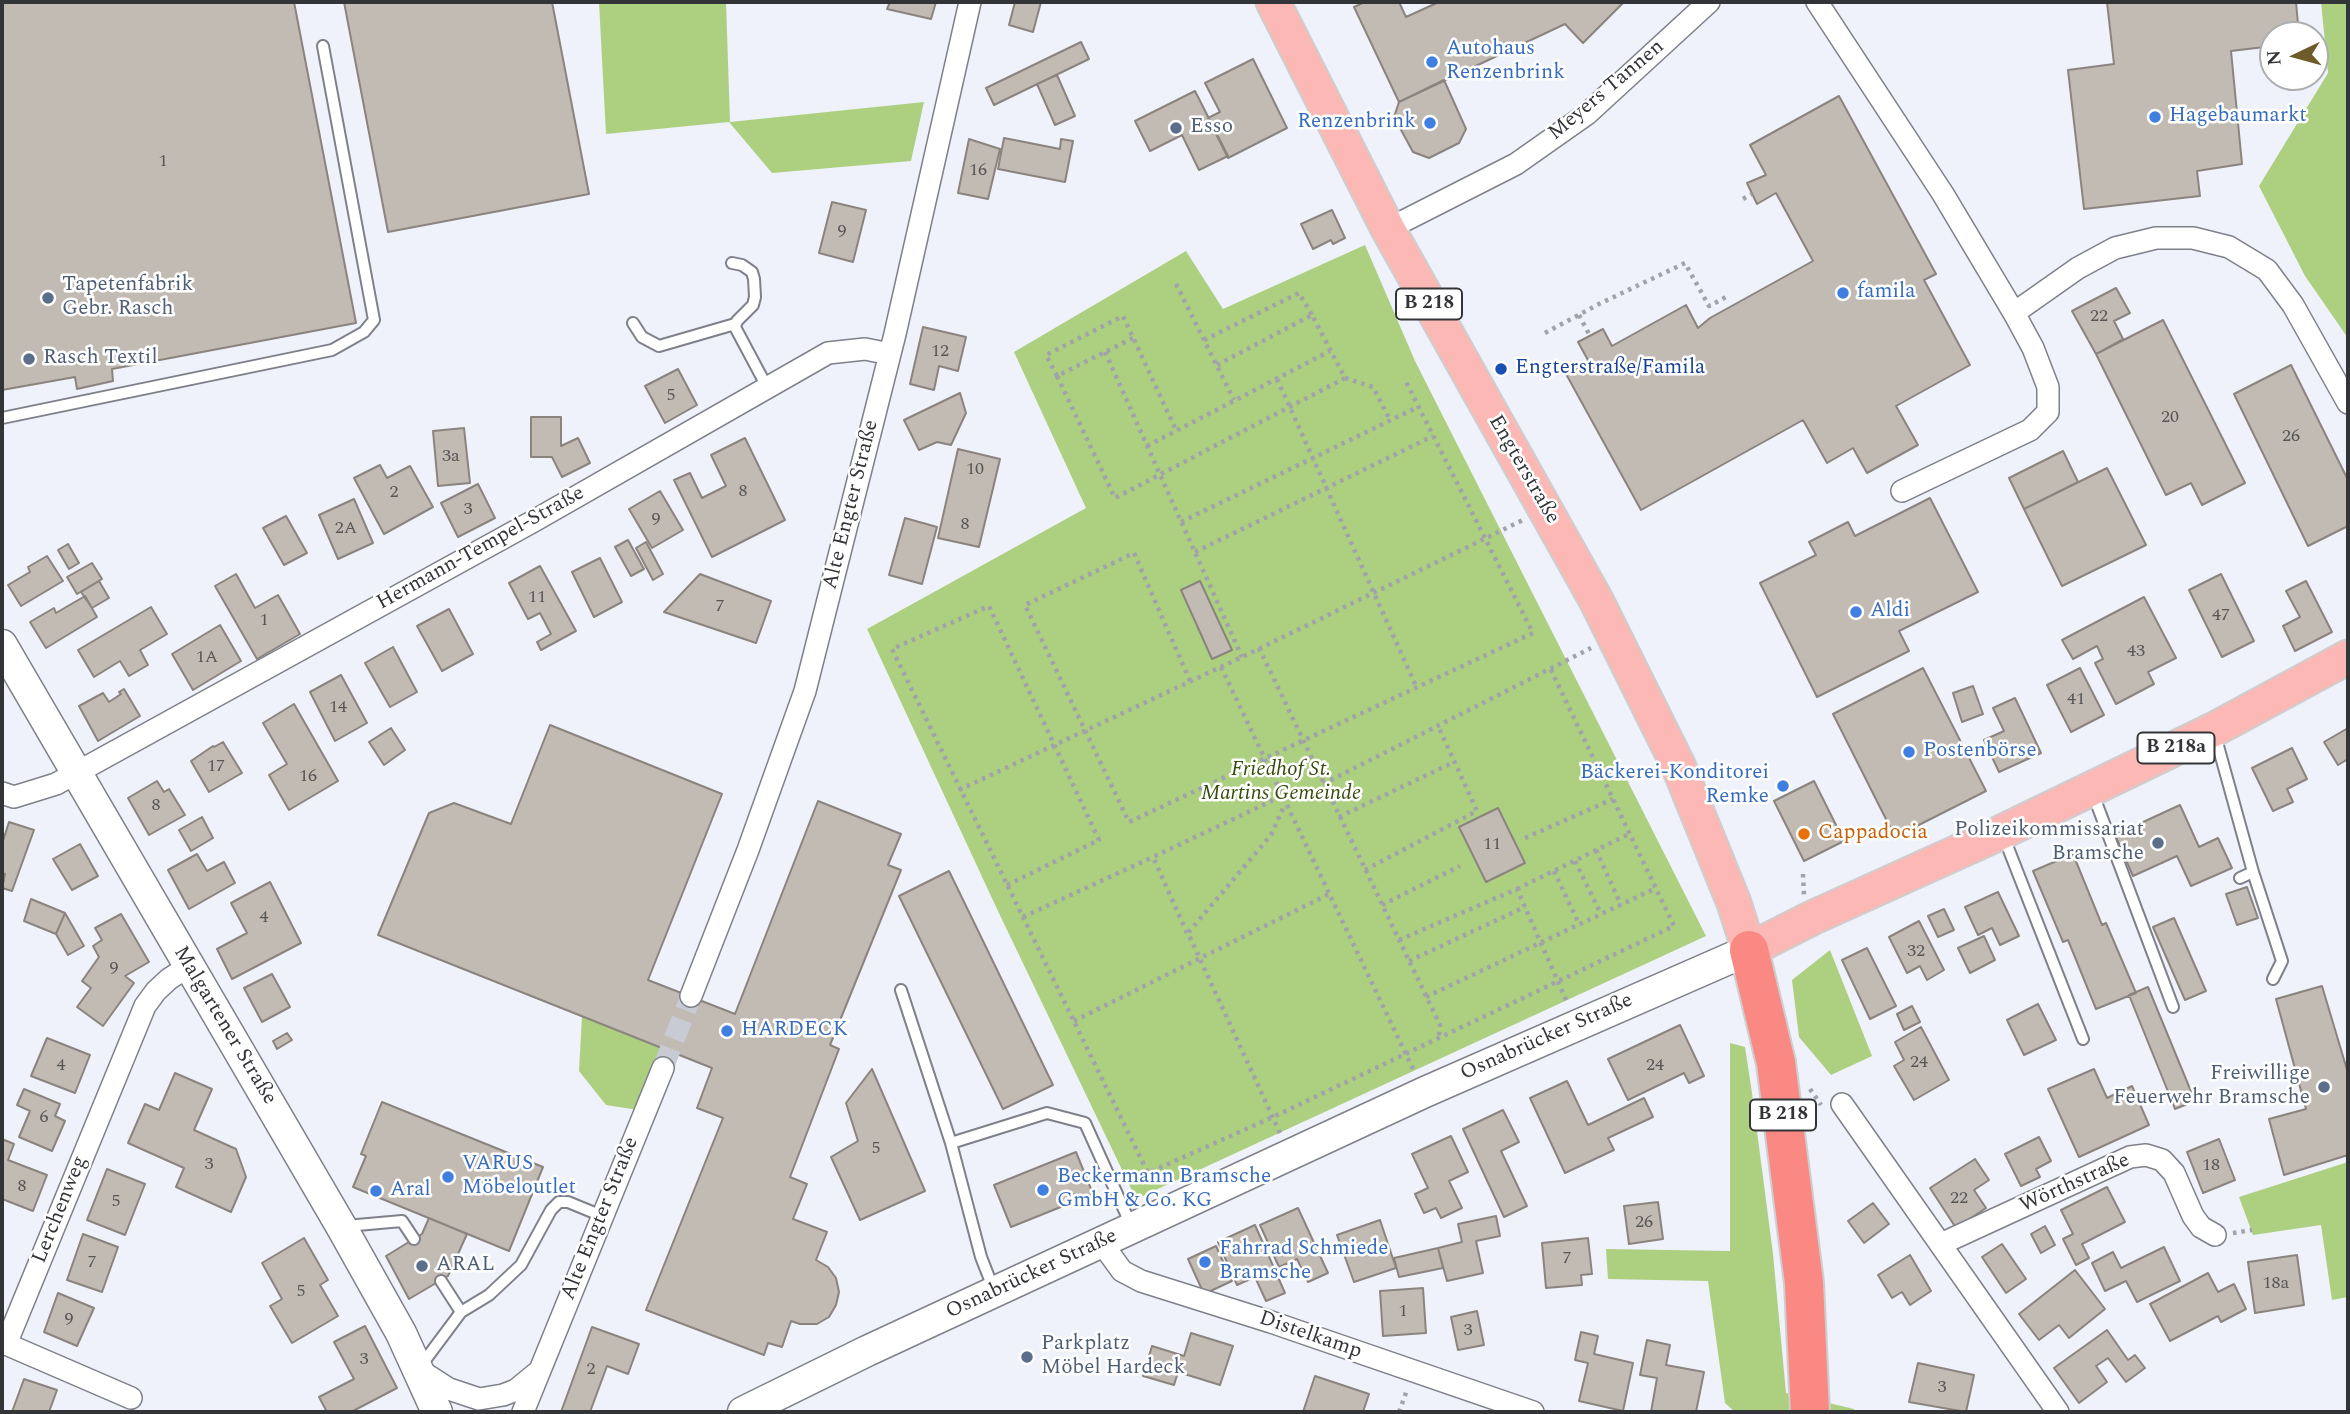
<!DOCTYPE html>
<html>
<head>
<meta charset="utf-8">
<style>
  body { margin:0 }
  #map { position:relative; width:2350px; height:1414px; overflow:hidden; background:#eff1fb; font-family:Spectral,serif }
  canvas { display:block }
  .frame { position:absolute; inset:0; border:4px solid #333438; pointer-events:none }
  .north { position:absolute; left:2259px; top:21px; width:70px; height:70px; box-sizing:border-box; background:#fff; border:2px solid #adaeaf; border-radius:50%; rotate:265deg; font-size:19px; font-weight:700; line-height:28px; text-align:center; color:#333438 }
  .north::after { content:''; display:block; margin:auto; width:24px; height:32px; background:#6f5b2a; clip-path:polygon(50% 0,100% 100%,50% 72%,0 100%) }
</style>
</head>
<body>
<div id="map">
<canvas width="2350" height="1414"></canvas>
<div class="frame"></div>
<div class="north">N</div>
</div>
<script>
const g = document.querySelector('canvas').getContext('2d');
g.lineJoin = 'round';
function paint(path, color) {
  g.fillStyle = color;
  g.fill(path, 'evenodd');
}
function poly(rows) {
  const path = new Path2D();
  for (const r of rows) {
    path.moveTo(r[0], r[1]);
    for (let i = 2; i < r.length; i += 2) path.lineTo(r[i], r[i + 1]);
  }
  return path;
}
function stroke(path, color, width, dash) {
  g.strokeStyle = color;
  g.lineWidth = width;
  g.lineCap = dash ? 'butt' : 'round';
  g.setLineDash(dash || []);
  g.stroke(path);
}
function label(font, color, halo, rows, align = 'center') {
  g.font = font + ' Spectral,serif';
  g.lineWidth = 5;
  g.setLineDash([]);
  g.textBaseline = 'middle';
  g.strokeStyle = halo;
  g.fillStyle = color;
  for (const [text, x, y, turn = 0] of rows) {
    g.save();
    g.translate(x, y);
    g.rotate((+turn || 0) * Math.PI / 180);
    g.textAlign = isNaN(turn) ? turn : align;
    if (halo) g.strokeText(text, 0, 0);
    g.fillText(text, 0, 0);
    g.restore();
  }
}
paint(poly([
  [599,2,726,2,730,122,924,102,911,161,772,173,729,122,606,134],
  [2321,2,2348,2,2348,338,2305,276,2259,186,2328,73],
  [1365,245,1415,361,1706,936,1136,1199,997,909,867,629,1086,508,1014,352,1186,251,1223,309],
  [1830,950,1872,1056,1831,1075,1799,1037,1792,980],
  [582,1016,670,1051,645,1111,606,1105,579,1071],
  [1730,1043,1745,1047,1752,1093,1773,1254,1786,1393,1854,1409,1854,1412,1735,1412,1725,1403,1708,1281,1608,1279,1606,1249,1730,1251],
  [2348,1162,2348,1297,2332,1300,2321,1225,2253,1235,2239,1197]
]), '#acd07f');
const building = poly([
  [2,2,294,2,356,323,112,369,113,381,77,389,75,377,2,390,2,2],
  [344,2,552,2,589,194,388,232,344,2],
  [890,2,936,2,931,19,887,9,890,2],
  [1015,2,1041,2,1033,32,1009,25,1015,2],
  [1365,2,1399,2,1406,17,1439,2,1624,2,1583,43,1565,24,1399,102,1354,7,1365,2],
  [2107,2,2296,2,2299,35,2273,35,2273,46,2231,51,2242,164,2197,171,2200,196,2084,209,2068,70,2114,64,2107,2],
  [1081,42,1089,59,994,105,986,88,1081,42],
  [1253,59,1287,128,1228,158,1208,118,1220,112,1205,83,1253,59],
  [1057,75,1075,116,1055,125,1037,84,1057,75],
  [1444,80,1466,129,1459,143,1429,158,1413,152,1394,117,1399,102,1444,80],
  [1195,91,1228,156,1199,170,1182,135,1150,151,1135,121,1195,91],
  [1839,96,1936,274,1924,280,1970,365,1896,406,1918,445,1867,473,1853,448,1827,463,1803,420,1641,510,1566,374,1589,362,1578,342,1603,329,1612,346,1686,305,1698,328,1710,318,1813,261,1776,193,1757,204,1747,183,1766,175,1750,145,1839,96],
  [1004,138,1060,149,1061,139,1073,141,1065,182,998,169,1004,138],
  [969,139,1000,149,988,199,958,193,969,139],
  [832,202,866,210,853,262,819,253,832,202],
  [1332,210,1345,238,1333,244,1331,240,1313,249,1301,224,1332,210],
  [2116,288,2130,313,2114,321,2123,339,2096,354,2072,311,2116,288],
  [2163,320,2245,483,2202,505,2191,483,2166,495,2096,354,2163,320],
  [923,327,966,337,958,371,939,366,934,390,910,384,923,327],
  [2291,365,2348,480,2348,526,2308,546,2234,394,2291,365],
  [678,369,697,405,665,423,645,386,678,369],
  [960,393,966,413,951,445,937,442,919,450,904,420,960,393],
  [531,417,561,417,561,446,578,438,590,463,562,477,552,457,531,457,531,417],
  [464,428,470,483,438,486,433,431,464,428],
  [745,438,785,520,712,557,674,480,690,473,702,498,726,486,711,455,745,438],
  [958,449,1000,459,979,547,938,538,958,449],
  [2063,451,2078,482,2024,509,2009,478,2063,451],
  [380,465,387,478,410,466,433,507,384,534,354,478,380,465],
  [2107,468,2146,545,2062,586,2024,509,2107,468],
  [478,484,495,518,458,537,441,503,478,484],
  [660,491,683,530,652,548,629,509,660,491],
  [1930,498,1978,592,1899,631,1909,651,1817,697,1760,583,1816,555,1809,542,1848,522,1855,536,1930,498],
  [354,499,373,543,338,559,319,515,354,499],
  [286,516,307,553,284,565,263,528,286,516],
  [905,518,937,527,922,584,889,575,905,518],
  [628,540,644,569,631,576,615,547,628,540],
  [646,542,663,574,653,580,636,548,646,542],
  [68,544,79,563,69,569,58,550,68,544],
  [47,556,63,581,21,606,8,585,30,572,28,567,47,556],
  [600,558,622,602,594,617,572,572,600,558],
  [92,563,102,579,77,594,67,577,92,563],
  [540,566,576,631,541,650,537,642,551,634,540,613,528,619,509,583,540,566],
  [236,574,255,608,278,595,300,634,257,659,215,586,236,574],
  [700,574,771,601,756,643,664,612,700,574],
  [2221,574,2254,641,2222,657,2189,590,2221,574],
  [99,581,109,598,92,608,81,592,99,581],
  [1200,581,1232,650,1212,659,1181,590,1200,581],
  [2306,581,2332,632,2295,651,2283,626,2300,617,2286,591,2306,581],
  [85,596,97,617,46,648,30,622,54,608,56,613,85,596],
  [2144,597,2176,658,2148,672,2154,684,2116,704,2095,663,2103,659,2097,646,2073,659,2062,640,2144,597],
  [151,607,167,634,140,650,148,665,129,676,120,661,94,677,78,650,151,607],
  [449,609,473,654,442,671,417,626,449,609],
  [220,625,241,661,193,690,172,654,220,625],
  [393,647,417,692,390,707,365,663,393,647],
  [1923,668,1986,791,1895,837,1833,714,1923,668],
  [2080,668,2104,715,2071,732,2047,685,2080,668],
  [341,675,367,723,335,741,310,692,341,675],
  [1973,686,1983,714,1962,722,1953,693,1973,686],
  [124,689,140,716,98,741,79,706,103,693,109,702,121,694,119,692,124,689],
  [2015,698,2041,753,1999,772,1984,740,2004,731,1993,708,2015,698],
  [294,704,338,781,289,810,269,775,287,764,263,723,294,704],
  [550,725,722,794,648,980,735,1014,818,801,901,834,888,865,901,870,830,1045,839,1049,790,1177,807,1184,793,1219,827,1232,816,1260,828,1267,836,1278,839,1292,836,1305,829,1317,817,1324,800,1324,791,1321,782,1347,768,1343,764,1355,646,1310,723,1118,697,1108,712,1068,378,935,429,813,454,803,511,824,550,725],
  [391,728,405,750,384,765,369,742,391,728],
  [2348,728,2348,759,2338,765,2324,742,2348,728],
  [223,742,242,773,209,792,191,761,213,746,214,747,223,742],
  [2292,748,2307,779,2287,789,2293,802,2273,811,2252,768,2292,748],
  [157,781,164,792,169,789,185,815,149,835,128,798,157,781],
  [1814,781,1844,841,1804,861,1774,801,1814,781],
  [2180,805,2199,847,2218,838,2232,868,2191,886,2177,856,2133,876,2115,835,2180,805],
  [1498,808,1525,863,1486,882,1459,827,1498,808],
  [202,817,213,838,191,851,179,830,202,817],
  [9,822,34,830,12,891,2,888,5,874,2,873,2,844,9,822],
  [80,844,98,876,72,890,53,859,80,844],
  [197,854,207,871,224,862,235,883,189,909,168,870,197,854],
  [2073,854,2102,925,2106,923,2136,993,2096,1009,2068,940,2063,942,2033,871,2073,854],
  [949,871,1053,1085,1003,1109,899,896,949,871],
  [270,882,301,943,232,979,217,949,247,933,231,903,270,882],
  [2247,887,2258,918,2237,925,2226,894,2247,887],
  [1998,892,2019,936,2000,945,1992,928,1978,935,1965,907,1998,892],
  [31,899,65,913,56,934,24,921,31,899],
  [1944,909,1954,930,1938,937,1928,916,1944,909],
  [65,913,84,946,68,955,56,934,65,913],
  [121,914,149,962,125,976,134,983,103,1026,77,1007,91,988,82,981,99,957,93,946,102,940,95,928,121,914],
  [2174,918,2206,991,2185,1000,2153,927,2174,918],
  [1919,921,1944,970,1927,980,1920,966,1907,973,1889,937,1919,921],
  [1984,936,1995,960,1970,973,1958,948,1984,936],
  [1867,948,1896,1006,1870,1019,1842,960,1867,948],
  [272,974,290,1007,262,1022,244,988,272,974],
  [2322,986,2348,1073,2348,1155,2284,1175,2269,1119,2306,1109,2276,999,2322,986],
  [2148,987,2195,1101,2175,1109,2129,995,2148,987],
  [2038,1004,2056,1040,2024,1055,2007,1020,2038,1004],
  [1912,1006,1920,1022,1904,1030,1897,1014,1912,1006],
  [1680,1025,1704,1076,1689,1083,1684,1073,1628,1100,1608,1059,1680,1025],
  [1921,1027,1949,1080,1914,1100,1894,1066,1904,1060,1895,1042,1921,1027],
  [287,1033,292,1040,277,1049,273,1041,287,1033],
  [47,1038,90,1055,75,1093,31,1076,47,1038],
  [872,1069,925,1191,860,1220,831,1157,858,1141,846,1103,872,1069],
  [2094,1069,2107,1098,2132,1086,2149,1125,2079,1157,2048,1089,2094,1069],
  [175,1073,212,1089,194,1130,236,1149,246,1177,231,1212,176,1187,184,1168,128,1143,145,1104,159,1110,175,1073],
  [1567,1081,1588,1125,1644,1098,1653,1117,1608,1138,1614,1150,1565,1173,1530,1098,1567,1081],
  [24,1089,60,1104,55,1116,65,1121,52,1151,19,1137,30,1111,17,1105,24,1089],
  [382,1102,543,1167,509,1251,353,1187,366,1156,361,1154,382,1102],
  [1503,1110,1519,1142,1501,1151,1527,1206,1504,1217,1463,1129,1503,1110],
  [1451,1136,1468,1172,1449,1181,1462,1208,1441,1218,1436,1208,1424,1213,1415,1194,1428,1188,1412,1154,1451,1136],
  [2039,1137,2051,1161,2036,1169,2040,1177,2021,1186,2005,1154,2039,1137],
  [2,1139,14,1144,8,1160,47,1175,33,1211,2,1199,2,1139],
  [2219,1139,2235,1180,2203,1193,2187,1152,2219,1139],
  [1076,1152,1093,1194,1011,1227,994,1185,1076,1152],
  [1975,1159,1989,1180,1974,1190,1986,1208,1956,1228,1930,1188,1975,1159],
  [107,1169,145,1184,125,1235,87,1220,107,1169],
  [2107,1187,2125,1222,2082,1244,2089,1258,2076,1265,2063,1239,2073,1234,2061,1210,2107,1187],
  [1658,1202,1663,1239,1629,1244,1624,1206,1658,1202],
  [1873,1203,1889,1224,1864,1243,1848,1221,1873,1203],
  [1298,1208,1328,1273,1308,1282,1297,1259,1279,1267,1260,1225,1298,1208],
  [1496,1216,1500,1236,1476,1241,1483,1273,1447,1281,1438,1248,1462,1242,1458,1224,1496,1216],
  [429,1218,467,1234,448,1276,409,1299,386,1256,422,1234,429,1218],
  [1380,1220,1396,1268,1354,1282,1337,1235,1380,1220],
  [1255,1225,1285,1293,1266,1301,1255,1277,1237,1285,1218,1242,1255,1225],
  [2045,1226,2055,1245,2041,1253,2031,1234,2045,1226],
  [83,1234,118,1247,102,1292,67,1280,83,1234],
  [304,1238,328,1280,320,1285,338,1316,292,1343,270,1306,282,1299,262,1263,304,1238],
  [1588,1238,1592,1274,1581,1275,1582,1285,1546,1288,1542,1243,1588,1238],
  [2002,1244,2026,1279,2006,1293,1982,1257,2002,1244],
  [1216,1246,1232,1281,1204,1294,1188,1259,1216,1246],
  [2164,1247,2180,1281,2137,1302,2126,1281,2105,1291,2092,1263,2113,1252,2121,1268,2164,1247],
  [1438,1248,1443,1268,1399,1277,1394,1258,1438,1248],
  [1910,1255,1931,1291,1910,1305,1902,1292,1892,1298,1878,1275,1910,1255],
  [2297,1255,2304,1305,2255,1313,2248,1262,2297,1255],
  [2075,1270,2105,1309,2069,1338,2059,1325,2039,1340,2019,1314,2075,1270],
  [2208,1273,2218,1292,2234,1284,2246,1309,2221,1322,2218,1316,2170,1341,2150,1304,2208,1273],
  [1423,1288,1426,1333,1383,1336,1380,1291,1423,1288],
  [58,1293,94,1308,77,1346,44,1332,58,1293],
  [1477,1311,1484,1345,1458,1350,1451,1317,1477,1311],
  [365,1326,397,1388,351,1412,327,1412,319,1397,354,1379,334,1342,365,1326],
  [592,1327,639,1344,628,1374,607,1366,590,1412,561,1412,592,1327],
  [2107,1330,2128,1360,2135,1355,2145,1368,2126,1382,2108,1358,2096,1366,2107,1382,2079,1403,2054,1368,2107,1330],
  [1581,1332,1598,1336,1594,1354,1633,1363,1623,1411,1579,1401,1588,1363,1575,1360,1581,1332],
  [1191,1333,1233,1346,1220,1385,1178,1372,1174,1385,1143,1376,1152,1346,1184,1356,1191,1333],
  [1647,1340,1670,1345,1666,1365,1704,1372,1696,1412,1651,1412,1657,1378,1640,1375,1647,1340],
  [1918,1363,1974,1375,1966,1412,1909,1402,1918,1363],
  [1315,1376,1369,1394,1363,1412,1303,1412,1315,1376],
  [24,1379,57,1390,49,1412,12,1412,24,1379]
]);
paint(building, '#c2bbb4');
stroke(building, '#8b847e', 2);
stroke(poly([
  [663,1068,691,996]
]), '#c9cbd4', 21, [21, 10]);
const lane = poly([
  [732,263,742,265,752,272,754,279,755,297,753,305,737,321,735,327,767,387],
  [633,323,642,337,659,346,735,324],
  [2,418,332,350,364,332,374,320,323,46],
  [2215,735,2253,872,2282,961,2273,979],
  [2093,794,2173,1007],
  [2003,835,2083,1039],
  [2240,878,2253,872],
  [901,990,951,1143,981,1257,994,1290],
  [951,1143,1047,1113,1085,1123,1131,1225],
  [346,1226,402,1221,414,1239],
  [461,1312,489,1295,521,1265,551,1210,559,1202,568,1202,602,1216],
  [420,1367,461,1312,441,1281]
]);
const street = poly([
  [1817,2,1943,194,2014,313,2033,348,2048,387,2048,412,2030,430,1902,491],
  [1388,229,1516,164,1587,114,1709,2],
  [2014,313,2078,268,2115,248,2156,238,2193,238,2229,247,2267,270,2293,305,2348,403],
  [2,793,14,797,56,784,532,522,828,353,865,349,890,354],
  [691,996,748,850,805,691,895,334,970,2],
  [1842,1104,2058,1412],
  [1101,1242,1122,1271,1141,1281,1271,1322,1533,1412],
  [1941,1244,2130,1157,2146,1155,2162,1160,2174,1173,2193,1216,2201,1227,2215,1235],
  [418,1369,449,1389,479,1399,503,1395,516,1390,538,1372],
  [131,1398,6,1344,145,1006,156,991,169,979,189,966],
  [523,1412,663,1068]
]);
const secondary = poly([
  [2,645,341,1226,401,1333,437,1412],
  [743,1412,867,1351,1425,1092,1749,950]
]);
const primary = poly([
  [1273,2,1388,229,1596,600,1678,765,1734,903,1749,950,1812,918,2002,832,2213,730,2348,657]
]);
const highway = poly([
  [1749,950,1776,1063,1804,1283,1810,1412]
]);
stroke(lane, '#7f8089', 14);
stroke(street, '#7f8089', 24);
stroke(secondary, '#7f8089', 33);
stroke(primary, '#cececf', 37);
stroke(highway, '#cececf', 42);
stroke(poly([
  [1743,199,1752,194],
  [1176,284,1234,400],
  [1579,315,1590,336],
  [1545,333,1599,304,1685,263,1709,306,1728,296],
  [1133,338,1057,376,1115,498,1345,378,1312,315,1217,365],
  [1204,340,1299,293,1312,315],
  [1105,352,1242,657],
  [1057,376,1046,355,1123,316,1176,430],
  [1345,378,1373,387,1390,420],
  [1277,379,1416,686],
  [1147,446,1330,351],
  [1181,522,1418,407],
  [1195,552,1433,436],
  [1259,648,1440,1025,1439,1036],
  [1221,667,1413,1069],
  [1190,681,1134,553,1025,605,1129,822,1533,633,1405,380],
  [1323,784,1591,648],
  [959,790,1242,657,1523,520],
  [1339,817,1454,762],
  [1525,838,1613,799],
  [1596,850,1621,905],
  [1575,861,1601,914],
  [1365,870,1477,811,1438,726],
  [1554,871,1579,924],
  [1803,874,1804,895],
  [1007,885,1099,840,989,606,892,649,1148,1173,1273,1117,1674,926,1550,668],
  [1517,889,1629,834],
  [1382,905,1460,866],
  [1023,917,1153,857],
  [1187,933,1153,857,1282,796],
  [1399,940,1517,889,1567,1002],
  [1409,961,1525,907],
  [1426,997,1656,888],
  [1074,1021,1329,894],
  [1810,1089,1821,1105],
  [1280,1133,1188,933,1271,835,1285,804],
  [2233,1233,2252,1230],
  [1399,1412,1407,1390]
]), '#a1a2aa', 4.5, [3.5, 5]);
stroke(lane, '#fff', 10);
stroke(street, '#fff', 21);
stroke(secondary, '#fff', 30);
stroke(primary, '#fcb8b5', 33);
stroke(highway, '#fa8984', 38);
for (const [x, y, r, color] of [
  [1432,62,7,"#3f7fe0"],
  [2155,117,7,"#3f7fe0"],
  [1430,123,7,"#3f7fe0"],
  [1176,128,7,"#5c6f8a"],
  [1843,293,7,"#3f7fe0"],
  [48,298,7,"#5c6f8a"],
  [29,359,7,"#5c6f8a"],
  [1501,369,7,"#1a4fb4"],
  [1856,612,7,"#3f7fe0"],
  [1909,752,7,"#3f7fe0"],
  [1783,786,7,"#3f7fe0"],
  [1804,834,7,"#e8710a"],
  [2158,843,7,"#5c6f8a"],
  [727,1031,7,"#3f7fe0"],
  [2324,1087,7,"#5c6f8a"],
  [448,1177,7,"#3f7fe0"],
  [1043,1190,7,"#3f7fe0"],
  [376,1191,7,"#3f7fe0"],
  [1205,1262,7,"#3f7fe0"],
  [422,1266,7,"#5c6f8a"],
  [1027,1357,7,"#5c6f8a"]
]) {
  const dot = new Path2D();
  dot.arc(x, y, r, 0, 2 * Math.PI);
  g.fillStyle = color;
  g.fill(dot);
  stroke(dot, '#fff', 2.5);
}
label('18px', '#575657', null, [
  ["1",163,162],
  ["16",978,171],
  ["9",842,232],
  ["22",2099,317],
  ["12",940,352],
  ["5",671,396],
  ["20",2170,418],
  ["26",2291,437],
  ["3a",451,457],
  ["10",975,470],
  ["8",743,492],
  ["2",394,493],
  ["3",468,510],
  ["9",656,520],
  ["8",965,525],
  ["2A",346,529],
  ["11",537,598],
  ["7",720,607],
  ["47",2221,616],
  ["1",264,621],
  ["43",2136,652],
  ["1A",207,658],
  ["41",2076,700],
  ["14",338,708],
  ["17",216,767],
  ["16",308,777],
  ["8",156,806],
  ["11",1492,845],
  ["4",264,918],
  ["32",1916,952],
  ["9",114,969],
  ["24",1919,1063],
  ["4",61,1066],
  ["24",1655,1066],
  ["6",44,1118],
  ["5",876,1149],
  ["3",209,1165],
  ["18",2211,1166],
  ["8",22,1187],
  ["22",1959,1199],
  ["5",116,1202],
  ["26",1644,1223],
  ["7",1567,1259],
  ["7",92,1263],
  ["18a",2276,1284],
  ["5",301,1292],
  ["1",1403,1312],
  ["9",69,1320],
  ["3",1468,1331],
  ["3",364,1360],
  ["2",591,1370],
  ["3",1942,1388]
]);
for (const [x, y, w] of [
  [1429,304,66],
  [2176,748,77],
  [1783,1115,66]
]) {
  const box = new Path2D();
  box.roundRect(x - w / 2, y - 15.5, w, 31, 5);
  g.fillStyle = '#fff';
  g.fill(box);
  stroke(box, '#333438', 2);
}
label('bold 19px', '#333438', null, [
  ["B 218",1429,304],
  ["B 218a",2176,748],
  ["B 218",1783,1115]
]);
label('21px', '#366cbe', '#fff', [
  ["Autohaus",1446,50],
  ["Renzenbrink",1446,74],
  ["Hagebaumarkt",2169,117],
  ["Renzenbrink",1416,123,"right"],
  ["famila",1857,293],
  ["Aldi",1870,612],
  ["Postenbörse",1923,752],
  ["Bäckerei-Konditorei",1769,774,"right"],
  ["Remke",1769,798,"right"],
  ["HARDECK",741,1031],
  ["VARUS",462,1165],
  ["Möbeloutlet",462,1189],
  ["Beckermann Bramsche",1057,1178],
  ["GmbH & Co. KG",1057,1202],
  ["Aral",390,1191],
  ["Fahrrad Schmiede",1219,1250],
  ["Bramsche",1219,1274]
], 'left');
label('21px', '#333438', '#fff', [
  ["Meyers Tannen",1607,91,-40],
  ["Engterstraße",1523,470,60],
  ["Alte Engter Straße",852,505,-76],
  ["Hermann-Tempel-Straße",481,549,-29],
  ["Malgartener Straße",224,1026,59],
  ["Osnabrücker Straße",1547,1038,-24],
  ["Wörthstraße",2075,1184,-24],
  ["Lerchenweg",61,1210,-68],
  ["Alte Engter Straße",601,1219,-68],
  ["Osnabrücker Straße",1032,1275,-25],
  ["Distelkamp",1310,1336,19]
]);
label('21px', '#4e5e75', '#fff', [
  ["Esso",1190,128],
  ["Tapetenfabrik",62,286],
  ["Gebr. Rasch",62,310],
  ["Rasch Textil",43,359],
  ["Polizeikommissariat",2144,831,"right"],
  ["Bramsche",2144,855,"right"],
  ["Freiwillige",2310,1075,"right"],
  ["Feuerwehr Bramsche",2310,1099,"right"],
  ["ARAL",436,1266],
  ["Parkplatz",1041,1345],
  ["Möbel Hardeck",1041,1369]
], 'left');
label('21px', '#164399', '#fff', [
  ["Engterstraße/Famila",1515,369]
], 'left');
label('italic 21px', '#344c09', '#fff', [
  ["Friedhof St.",1281,771],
  ["Martins Gemeinde",1281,795]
]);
label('21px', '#c56008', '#fff', [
  ["Cappadocia",1818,834]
], 'left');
</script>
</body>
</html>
